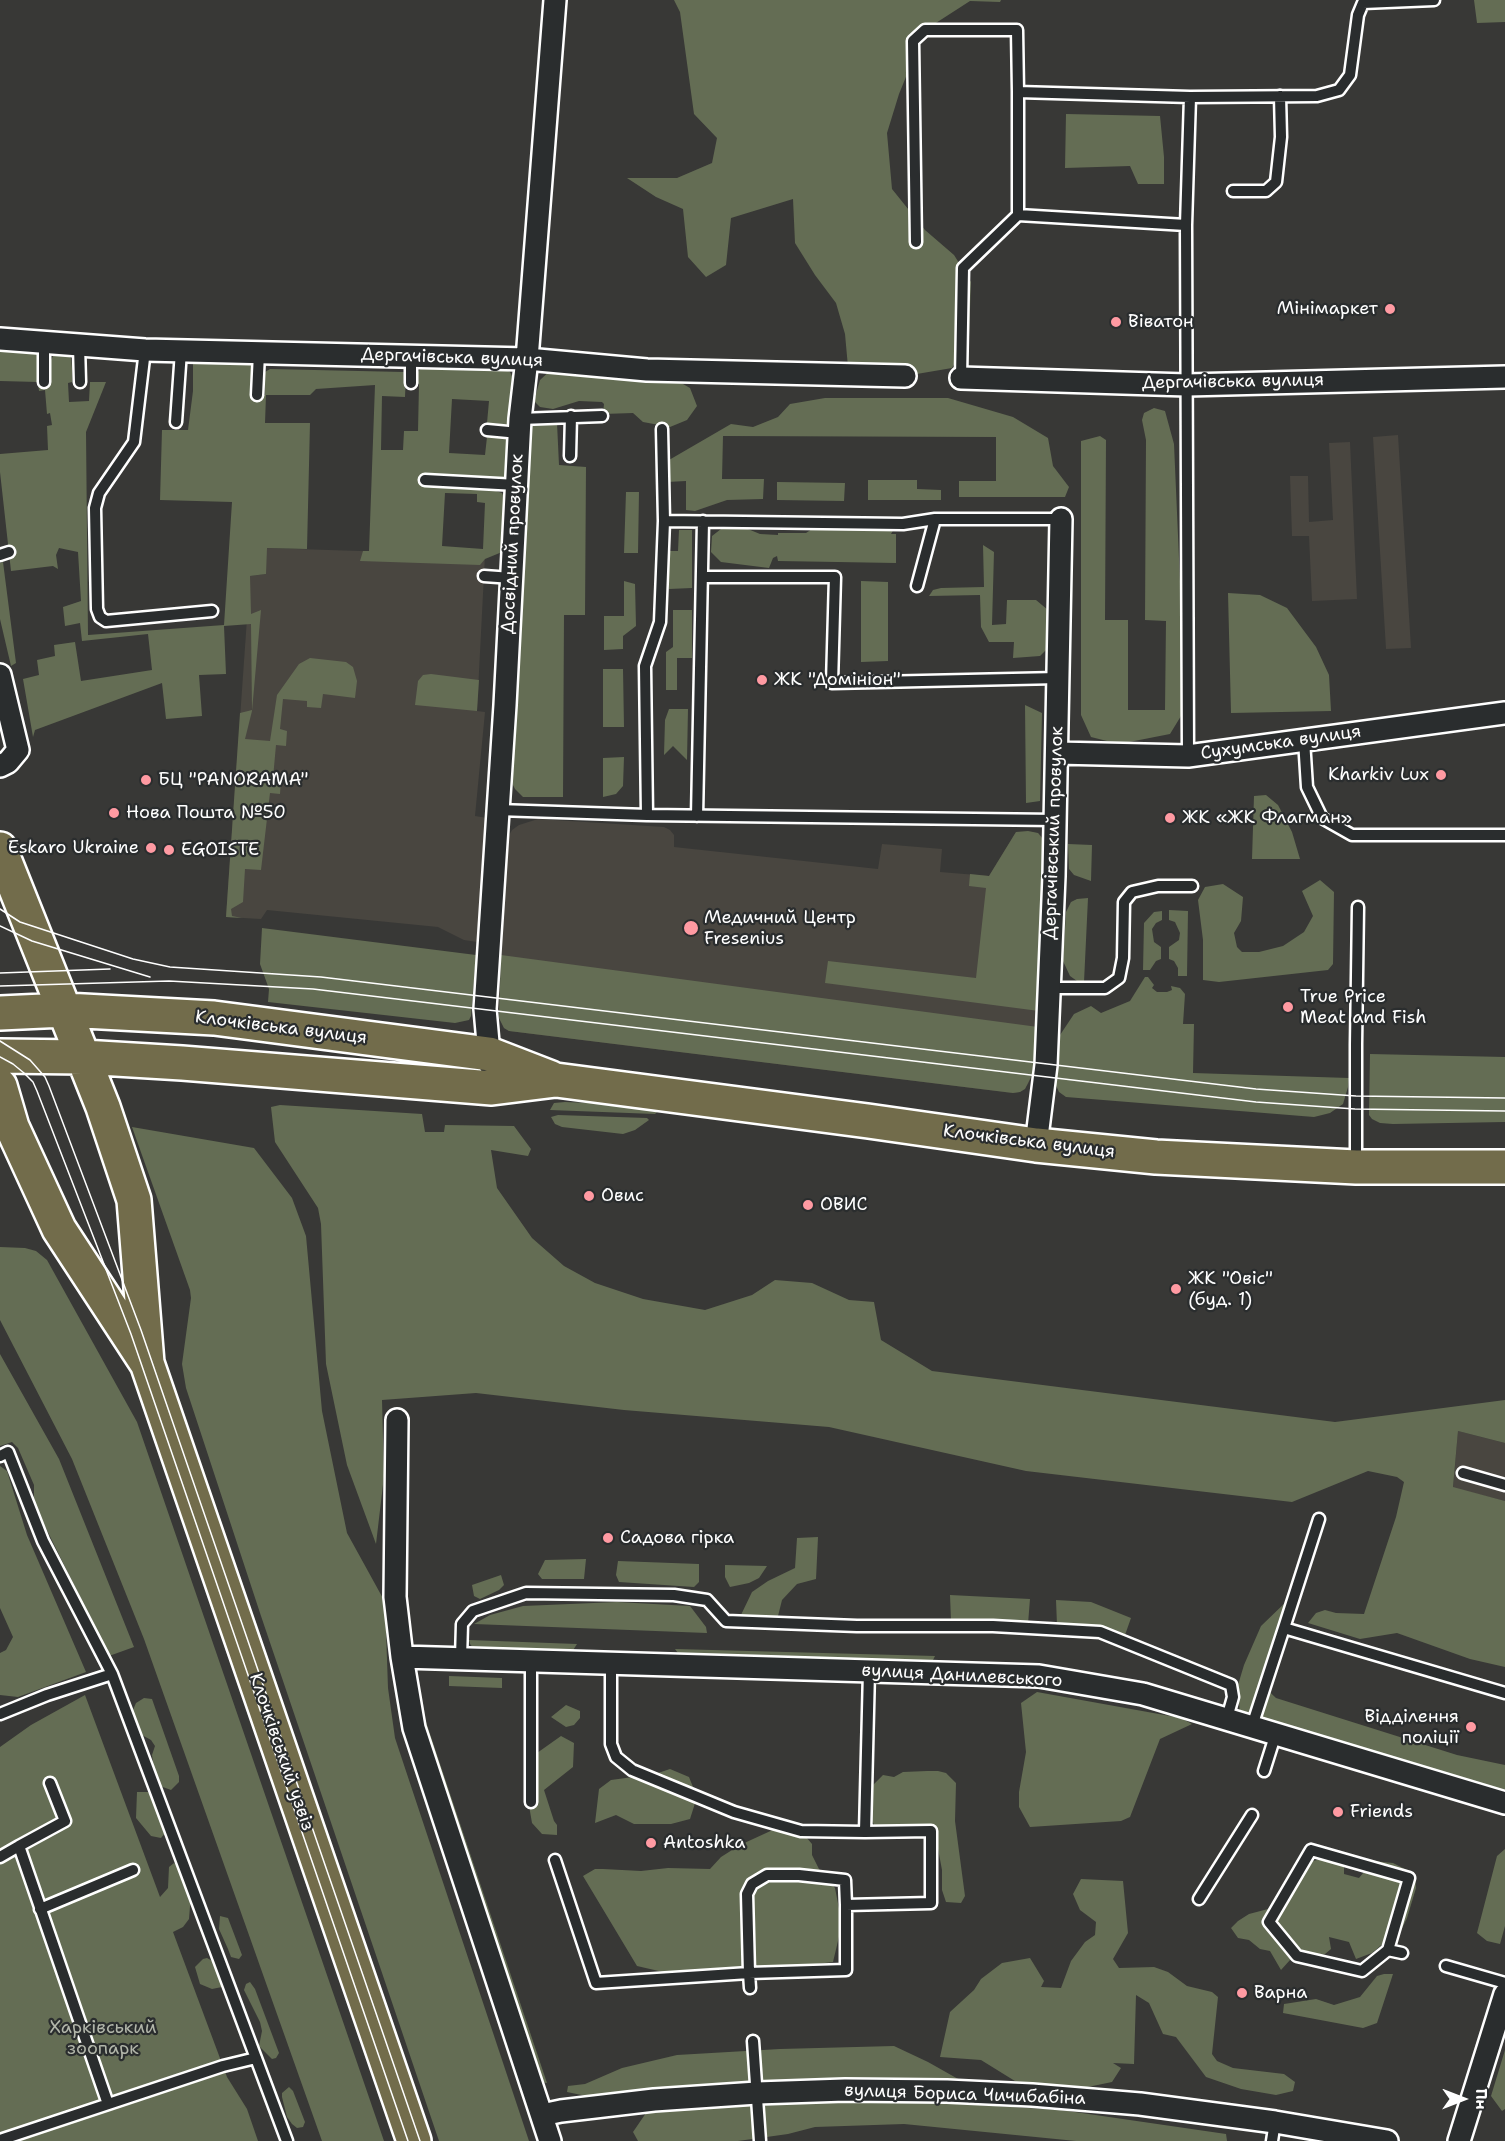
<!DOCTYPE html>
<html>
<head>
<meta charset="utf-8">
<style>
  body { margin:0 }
  #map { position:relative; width:1505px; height:2141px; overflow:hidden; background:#383836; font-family:"Shantell Sans",sans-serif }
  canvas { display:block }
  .north { position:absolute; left:1433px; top:2069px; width:60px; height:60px; -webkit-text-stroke:4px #2a2d2e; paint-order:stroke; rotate:90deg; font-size:16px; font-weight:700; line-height:24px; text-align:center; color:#fff }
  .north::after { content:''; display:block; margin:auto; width:21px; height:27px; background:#fff; clip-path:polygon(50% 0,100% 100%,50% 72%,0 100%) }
</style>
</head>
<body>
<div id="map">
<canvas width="1505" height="2141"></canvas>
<div class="north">Пн</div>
</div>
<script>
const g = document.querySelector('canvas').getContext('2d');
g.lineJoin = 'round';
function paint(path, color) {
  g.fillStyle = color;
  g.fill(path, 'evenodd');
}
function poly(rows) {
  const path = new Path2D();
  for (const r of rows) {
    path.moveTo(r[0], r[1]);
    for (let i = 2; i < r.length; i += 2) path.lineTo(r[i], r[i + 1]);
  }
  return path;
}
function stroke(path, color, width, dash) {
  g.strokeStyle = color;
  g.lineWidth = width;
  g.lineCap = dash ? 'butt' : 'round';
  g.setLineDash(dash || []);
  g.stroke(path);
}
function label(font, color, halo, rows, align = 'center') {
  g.font = font + ' "Shantell Sans",sans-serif';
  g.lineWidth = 4.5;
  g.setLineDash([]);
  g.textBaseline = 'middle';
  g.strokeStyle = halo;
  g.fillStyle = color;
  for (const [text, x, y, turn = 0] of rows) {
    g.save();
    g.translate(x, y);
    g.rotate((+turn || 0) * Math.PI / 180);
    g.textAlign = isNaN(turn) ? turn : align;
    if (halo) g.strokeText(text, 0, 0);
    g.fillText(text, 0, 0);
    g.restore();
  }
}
paint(poly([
  [1398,435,1411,648,1386,649,1373,437],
  [1350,442,1357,599,1312,601,1309,536,1292,536,1290,476,1308,476,1309,522,1333,520,1329,443],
  [266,548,485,555,477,711,485,712,475,816,487,818,477,942,464,940,438,927,267,910,261,919,226,917,250,576,266,574],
  [538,819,664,827,670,830,674,835,674,847,878,869,882,844,942,849,940,872,989,876,1016,832,1038,833,1043,838,1038,1027,1032,1075,1028,1084,1020,1092,1013,1093,509,1031,504,1028,499,1018,498,1003,507,839,512,830,519,825],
  [1458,1431,1505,1443,1505,1501,1453,1488]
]), '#494640');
paint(poly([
  [674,0,1001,0,1000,2,970,1,925,30,899,94,887,133,892,189,925,230,954,255,971,282,969,337,952,368,905,376,848,367,845,334,836,303,815,275,795,243,793,199,731,218,726,265,706,277,688,257,683,209,656,197,627,178,677,178,712,163,717,138,694,114,680,12],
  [1474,0,1505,0,1505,22,1477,23],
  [1066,114,1160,116,1164,157,1164,184,1138,184,1130,166,1065,168],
  [0,346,30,350,35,352,38,356,40,363,39,382,50,382,49,364,53,356,58,353,67,355,71,358,72,368,72,382,68,383,69,402,89,401,90,382,106,382,86,432,88,635,224,625,232,502,160,500,162,430,188,430,193,391,193,362,246,363,254,365,257,395,265,395,265,372,270,369,404,372,406,374,405,397,382,396,381,450,403,450,404,431,418,431,419,384,414,383,416,374,423,366,502,368,510,372,512,376,515,383,511,425,487,423,489,401,452,399,449,453,485,455,487,437,510,438,506,475,504,478,498,479,489,477,487,488,502,493,508,507,506,543,502,552,485,559,480,565,360,561,363,551,369,551,375,385,316,389,310,395,266,395,265,423,310,423,307,549,267,548,266,574,250,576,251,614,261,610,252,711,245,739,270,741,277,695,299,664,310,658,346,662,353,667,357,681,355,698,323,694,321,708,307,707,307,701,283,699,280,729,287,731,286,746,276,745,273,778,281,779,280,794,270,793,261,870,245,869,243,902,231,909,232,916,242,918,226,917,240,713,252,710,251,624,224,626,226,674,199,675,202,716,166,719,162,683,35,730,33,737,23,679,39,675,37,660,55,656,54,645,75,642,81,681,152,670,148,634,82,641,80,623,65,626,63,607,81,601,78,552,59,548,56,555,58,569,53,566,11,571,0,472,0,454,48,450,47,426,52,425,50,413,47,414,45,390,39,391,38,382,0,381],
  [445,493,477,494,477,502,485,503,483,549,442,546],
  [552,369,676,380,690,388,697,406,687,420,670,427,643,422,633,413,603,414,604,404,602,402,579,401,553,409,540,407,534,401,540,380],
  [825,398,948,398,1013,417,1048,438,1053,466,1069,487,1065,497,959,497,959,481,996,481,996,437,723,436,722,479,764,479,763,499,727,500,695,511,686,510,686,481,667,482,669,460,731,424,753,427,778,417,790,404],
  [1154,408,1165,411,1174,444,1182,627,1181,716,1170,734,1119,744,1091,737,1081,715,1081,441,1100,436,1106,440,1105,620,1128,620,1128,710,1165,710,1166,621,1145,620,1146,440,1142,420,1144,413],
  [530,423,557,423,559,465,586,467,585,615,564,615,563,797,523,797,515,789,509,777],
  [868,480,917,480,917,489,941,490,941,500,868,500],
  [777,482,845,483,844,501,777,500],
  [626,492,639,492,638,553,624,553],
  [743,527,760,534,778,535,778,533,806,533,815,527,894,529,891,534,896,534,896,563,778,561,777,556,773,558,769,568,721,562,711,552,712,536,721,529],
  [679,530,692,530,692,588,669,589,669,551,678,551],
  [983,545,994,552,992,625,1006,624,1007,600,1036,600,1048,610,1049,640,1047,649,1040,656,1013,658,1014,642,989,642,981,627,980,595,929,596,933,590,941,588,984,587],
  [3,562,16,663,11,666,0,619,0,563],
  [624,581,635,584,636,626,623,636,623,649,604,650,604,616,624,616],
  [861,581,888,582,888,661,861,662],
  [1228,593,1260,595,1287,608,1316,647,1329,675,1331,711,1231,713],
  [673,610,692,610,692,658,677,658,677,690,666,690,666,652,673,647],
  [603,669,623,669,624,727,603,727],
  [431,674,479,680,477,711,415,705,418,681,423,675],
  [1025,705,1042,713,1040,801,1026,803],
  [669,709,688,709,687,760,673,746,664,755,665,720],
  [624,757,623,786,616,794,603,797,603,758],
  [1266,795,1278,805,1292,832,1300,859,1252,859,1254,796],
  [1028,831,1038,833,1046,843,1039,1011,825,983,828,961,976,978,986,888,969,886,970,874,989,876,1016,832],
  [1068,844,1092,845,1091,881,1074,875,1069,869],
  [1320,880,1334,892,1333,964,1328,970,1219,982,1203,980,1203,940,1198,900,1205,887,1223,884,1243,897,1241,921,1234,933,1237,947,1242,952,1259,952,1283,946,1304,932,1313,916,1302,891],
  [1088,898,1084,982,1077,981,1070,976,1063,961,1066,912,1071,902,1077,899],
  [1169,910,1188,911,1187,976,1178,976,1178,968,1174,961,1169,959,1169,947,1179,940,1180,933,1175,922,1169,920],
  [1162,911,1162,920,1156,923,1152,929,1154,942,1161,947,1161,959,1156,961,1150,970,1143,970,1144,923,1154,912],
  [262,928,476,955,471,1016,469,1020,455,1023,268,1002,269,989,260,964],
  [501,955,1038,1027,1032,1075,1025,1089,1020,1092,1013,1093,509,1031,504,1028,499,1018],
  [1145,977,1148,977,1154,985,1152,988,1157,992,1167,992,1172,990,1171,986,1180,988,1185,994,1183,1024,1194,1024,1193,1073,1349,1078,1348,1087,1343,1104,1330,1113,1314,1117,1066,1097,1059,1092,1054,1081,1060,1035,1074,1014,1091,1006,1101,1013,1130,1001],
  [1370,1054,1505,1057,1505,1122,1393,1124,1380,1123,1372,1119,1369,1115],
  [565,1102,641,1105,659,1110,655,1114,550,1110,554,1103],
  [280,1105,422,1114,425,1132,444,1132,445,1125,514,1126,531,1149,528,1156,491,1150,497,1188,532,1238,564,1266,595,1283,643,1299,705,1310,752,1295,775,1280,812,1283,849,1300,874,1302,881,1340,932,1371,1335,1422,1505,1400,1505,1443,1458,1431,1453,1487,1505,1501,1505,1667,1470,1659,1397,1633,1360,1639,1308,1623,1316,1613,1325,1610,1336,1613,1364,1614,1396,1517,1404,1482,1397,1477,1368,1471,1292,1502,1026,1471,829,1427,624,1410,476,1393,382,1400,384,1476,376,1544,347,1465,326,1364,321,1224,318,1208,275,1142,271,1107],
  [558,1115,647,1118,649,1120,635,1130,623,1134,562,1127,555,1124,551,1117],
  [132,1127,254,1148,292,1198,306,1236,322,1411,347,1533,385,1602,388,1688,395,1738,529,2141,439,2141,261,1616,186,1388,182,1364,191,1298,190,1290],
  [0,1247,25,1248,36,1251,47,1260,137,1422,384,2141,322,2141,144,1639,72,1459,0,1320],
  [0,1354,59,1459,134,1647,109,1656,37,1510,34,1498,34,1485,18,1448,12,1442,0,1446],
  [0,1466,7,1471,27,1535,86,1672,18,1697,0,1695,0,1653,6,1650,13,1637,0,1608],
  [818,1537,816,1579,797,1584,782,1600,778,1616,740,1617,752,1592,768,1581,795,1568,797,1538],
  [586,1559,584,1579,542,1579,538,1574,545,1560],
  [618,1561,699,1564,699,1582,694,1587,619,1582,616,1575],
  [725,1565,767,1566,759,1578,749,1583,730,1587,725,1577],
  [501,1575,504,1585,499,1590,480,1599,474,1596,472,1585],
  [950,1595,1030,1599,1028,1624,951,1621],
  [1056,1600,1091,1602,1131,1618,1125,1635,1102,1627,1057,1625],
  [1288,1600,1267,1668,1259,1682,1276,1698,1457,1755,1505,1765,1505,1796,1240,1717,1238,1685,1244,1665,1261,1626],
  [617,1602,690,1606,706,1627,707,1633,474,1624,490,1615,523,1606],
  [469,1640,577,1644,568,1658,478,1654,470,1644],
  [675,1649,935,1656,929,1668,683,1660],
  [449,1676,502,1678,502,1688,449,1686],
  [1037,1692,1181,1718,1192,1724,1160,1739,1130,1817,1121,1821,1030,1827,1019,1807,1019,1792,1026,1752,1021,1703],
  [85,1695,160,1897,168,1888,169,1867,174,1863,180,1867,191,1894,189,1919,183,1927,173,1932,227,2077,247,2109,258,2141,0,2141,0,1747,31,1725],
  [144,1698,152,1699,179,1776,179,1782,171,1790,160,1786,155,1775,152,1755,155,1746,151,1740,140,1734,135,1726,133,1710,136,1703],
  [566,1705,580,1711,580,1718,574,1725,566,1727,551,1717],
  [423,1713,547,2083,535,2081,418,1721],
  [561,1736,574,1743,573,1767,544,1790,554,1821,557,1825,557,1835,542,1834,532,1823,526,1788,537,1753],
  [670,1769,689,1777,697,1797,690,1819,671,1824,634,1824,616,1815,595,1823,599,1789,611,1780,655,1774],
  [927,1771,938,1771,946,1773,956,1783,955,1821,965,1896,961,1903,946,1902,942,1890,942,1870,936,1838,919,1827,875,1827,870,1816,870,1788,883,1775,894,1777,903,1772],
  [137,1792,148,1792,157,1805,166,1832,161,1838,151,1836,136,1818],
  [777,1828,801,1831,812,1844,812,1855,819,1869,835,1888,842,1924,833,1962,776,1969,663,1972,637,1966,583,1876,595,1869,603,1869,641,1871,668,1868,710,1869,721,1857,740,1845],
  [1505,1849,1505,1926,1500,1944,1487,1941,1477,1933,1497,1856],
  [1325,1858,1344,1862,1344,1874,1359,1878,1373,1861,1393,1863,1415,1874,1416,1888,1407,1918,1396,1941,1385,1942,1372,1953,1356,1959,1349,1942,1329,1937,1331,1949,1325,1954,1290,1960,1281,1970,1270,1951,1260,1949,1249,1940,1238,1938,1231,1928,1238,1921,1249,1914,1268,1909,1297,1865],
  [1081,1879,1123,1881,1128,1933,1113,1959,1119,1968,1154,1967,1168,1972,1187,1986,1212,1992,1218,1997,1212,2054,1217,2061,1233,2068,1284,2074,1295,2082,1293,2091,1276,2095,1241,2089,1206,2077,1176,2037,1163,2034,1149,2003,1136,1995,1134,2064,1113,2063,1121,2068,1112,2082,1078,2089,1023,2086,981,2060,940,2057,950,2012,974,1990,981,1979,1002,1963,1030,1958,1044,1981,1041,1987,1061,1988,1071,1961,1085,1942,1095,1935,1096,1922,1080,1910,1073,1894],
  [220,1916,228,1918,242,1955,239,1959,231,1957,228,1949,219,1929],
  [207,1958,218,1964,222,1987,212,1989,200,1984,195,1967,203,1959],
  [1384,1974,1393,1974,1377,2023,1363,2028,1283,2013,1284,2004,1316,1999,1334,2005,1360,1997,1377,1976],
  [250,1982,255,1989,279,2053,276,2058,272,2059,259,2046,262,2031,260,2022,244,1990,246,1984],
  [894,2046,928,2062,967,2084,601,2099,567,2092,568,2086,585,2084,622,2068,677,2055,780,2049],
  [1505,2050,1505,2109,1502,2111,1491,2096],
  [289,2087,293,2091,305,2122,303,2127,297,2128,292,2124,287,2117,282,2097,282,2093],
  [866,2098,1061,2110,1226,2134,1227,2141,1076,2141,904,2124,815,2127,788,2134,738,2141,638,2141,633,2132,646,2113,683,2106]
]), '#646d54');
const lane = poly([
  [1233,191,1266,191,1276,182,1281,137,1280,96],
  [1018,215,1018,92,1190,97,1317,96,1339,90,1350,75,1358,15,1363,3,1434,0],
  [916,242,913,41,925,30,1017,30,1018,92],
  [44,342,44,382],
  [79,345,80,382],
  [145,350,134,442,99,493,95,508,97,609,100,617,106,621,212,611],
  [961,378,963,268,1018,215,1186,225],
  [411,383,411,356],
  [257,395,259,353],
  [520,419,602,416],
  [176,422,181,351],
  [662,429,664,521],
  [487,430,519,433],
  [570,456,571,416],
  [425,480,517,485],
  [0,555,9,552],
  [484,576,512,578],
  [702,577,835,577,832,683,1058,678],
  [917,586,935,519],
  [1304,740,1307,787,1322,818,1352,835,1505,835],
  [1188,756,1186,225,1190,97],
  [498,810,647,815,645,666,660,622,664,521,903,524,935,519,1061,519],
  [647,815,1056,820],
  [697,816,703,521],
  [1049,988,1105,988,1119,978,1123,958,1124,902,1132,892,1158,886,1192,886],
  [1356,1164,1356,1044,1358,907],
  [0,1456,8,1452,43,1541,112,1674,287,2141],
  [1463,1473,1505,1485],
  [1284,1628,1319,1519],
  [461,1658,462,1624,473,1611,526,1593,674,1595,707,1600,726,1621,857,1626,993,1626,1100,1632,1231,1685,1233,1697,1227,1718],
  [531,1660,531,1802],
  [611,1663,611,1744,616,1757,632,1770,734,1812,801,1831,865,1832,869,1671],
  [0,1714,47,1695,112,1674],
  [1252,1726,1284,1628,1505,1693],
  [1264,1771,1276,1733],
  [19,1846,65,1821,50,1783],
  [1311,1850,1409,1878,1388,1950,1362,1971,1297,1956,1269,1922,1311,1850],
  [0,1857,19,1846,108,2104],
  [555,1860,596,1983,749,1973,750,1988],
  [1199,1899,1252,1815],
  [846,1905,845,1880,799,1875,767,1875,752,1884,747,1894,749,1973,846,1970,846,1905,931,1903,931,1831,865,1832],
  [40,1909,133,1870],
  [1388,1950,1402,1953],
  [1446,1966,1505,1983],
  [753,2041,760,2141],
  [0,2140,223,2066,256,2058],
  [1272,2141,1275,2122]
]);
const street = poly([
  [0,339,145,350,527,359,647,370,905,376],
  [961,378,1187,385,1505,377],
  [0,675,18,750,8,762,0,766],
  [1057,753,1188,756,1505,713],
  [490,1065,485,1009,505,705,520,419,527,359,555,0],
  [1036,1145,1046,1065,1054,876,1061,519],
  [397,1420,395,1597,402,1657,414,1728,550,2141],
  [402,1657,1039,1676,1143,1694,1505,1803],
  [542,2115,561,2111,654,2100,757,2093,845,2090,947,2091,1032,2095,1140,2104,1275,2122,1387,2141],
  [1459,2141,1505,1994]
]);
const primary = poly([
  [0,849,103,1107,134,1200,147,1363,414,2141],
  [0,1013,65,1010,214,1018,489,1054,551,1078],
  [0,1056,83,1057,182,1063,492,1088,556,1080,868,1121,1036,1145,1156,1157,1356,1167,1505,1167],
  [0,1086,12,1127,59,1229,146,1362]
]);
stroke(lane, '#fff', 15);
stroke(street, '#fff', 26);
stroke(primary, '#fff', 38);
stroke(lane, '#2a2d2e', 10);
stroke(street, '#2a2d2e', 21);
stroke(primary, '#726c4b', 33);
stroke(poly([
  [0,909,20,922,133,959,170,967,321,977,1256,1089,1356,1096,1505,1098],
  [0,926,32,941,150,977],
  [0,973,110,969],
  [0,986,169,981,313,989,1256,1102,1355,1109,1505,1111],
  [0,1041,30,1060,45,1077,49,1086,141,1330,420,2141],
  [0,1057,13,1064,24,1073,33,1082,37,1091,131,1334,408,2141]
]), '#fff', 1.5);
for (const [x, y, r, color] of [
  [1390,309,6,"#ff9aa2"],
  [1116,322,6,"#ff9aa2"],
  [762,680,6,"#ff9aa2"],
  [1441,775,6,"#ff9aa2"],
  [146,780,6,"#ff9aa2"],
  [114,813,6,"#ff9aa2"],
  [1170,818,6,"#ff9aa2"],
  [151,848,6,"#ff9aa2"],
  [169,850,6,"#ff9aa2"],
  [691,928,8,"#ff9aa2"],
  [1288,1007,6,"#ff9aa2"],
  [589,1196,6,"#ff9aa2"],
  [808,1205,6,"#ff9aa2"],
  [1176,1289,6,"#ff9aa2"],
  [608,1538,6,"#ff9aa2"],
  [1471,1727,6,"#ff9aa2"],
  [1338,1812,6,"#ff9aa2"],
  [651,1843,6,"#ff9aa2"],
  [1242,1993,6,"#ff9aa2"]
]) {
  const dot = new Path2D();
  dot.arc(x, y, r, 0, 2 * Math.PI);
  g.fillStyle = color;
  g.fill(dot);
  stroke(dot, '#2a2d2e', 2);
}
label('18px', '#fff', '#2a2d2e', [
  ["Мінімаркет",1378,309,"right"],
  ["Віватон",1128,322],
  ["ЖК \"Домініон\"",774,680],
  ["Kharkiv Lux",1429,775,"right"],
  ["БЦ \"PANORAMA\"",158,780],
  ["Нова Пошта №50",126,813],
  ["ЖК «ЖК Флагман»",1182,818],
  ["Eskaro Ukraine",139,848,"right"],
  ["EGOISTE",181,850],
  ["Медичний Центр",704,918],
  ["Fresenius",704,939],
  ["True Price",1300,997],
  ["Meat and Fish",1300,1018],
  ["Овис",601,1196],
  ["ОВИС",820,1205],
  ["ЖК \"Овіс\"",1188,1279],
  ["(буд. 1)",1188,1300],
  ["Садова гірка",620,1538],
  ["Відділення",1459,1717,"right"],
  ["поліції",1459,1738,"right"],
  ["Friends",1350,1812],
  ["Antoshka",663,1843],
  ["Варна",1254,1993]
], 'left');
label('18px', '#fff', '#2a2d2e', [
  ["Дергачівська вулиця",452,358,2],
  ["Дергачівська вулиця",1233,382,-1],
  ["Досвідний провулок",513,544,-87],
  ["Сухумська вулиця",1281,743,-8],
  ["Дергачівський провулок",1054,833,-88],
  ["Клочківська вулиця",281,1028,7],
  ["Клочківська вулиця",1029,1142,7],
  ["вулиця Данилевського",962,1676,3],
  ["Клочківський узвіз",281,1752,71],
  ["вулиця Бориса Чичибабіна",965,2095,2]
]);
label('18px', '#b2b6aa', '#2a2d2e', [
  ["Харківський",103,2028],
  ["зоопарк",103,2049]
]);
</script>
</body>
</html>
